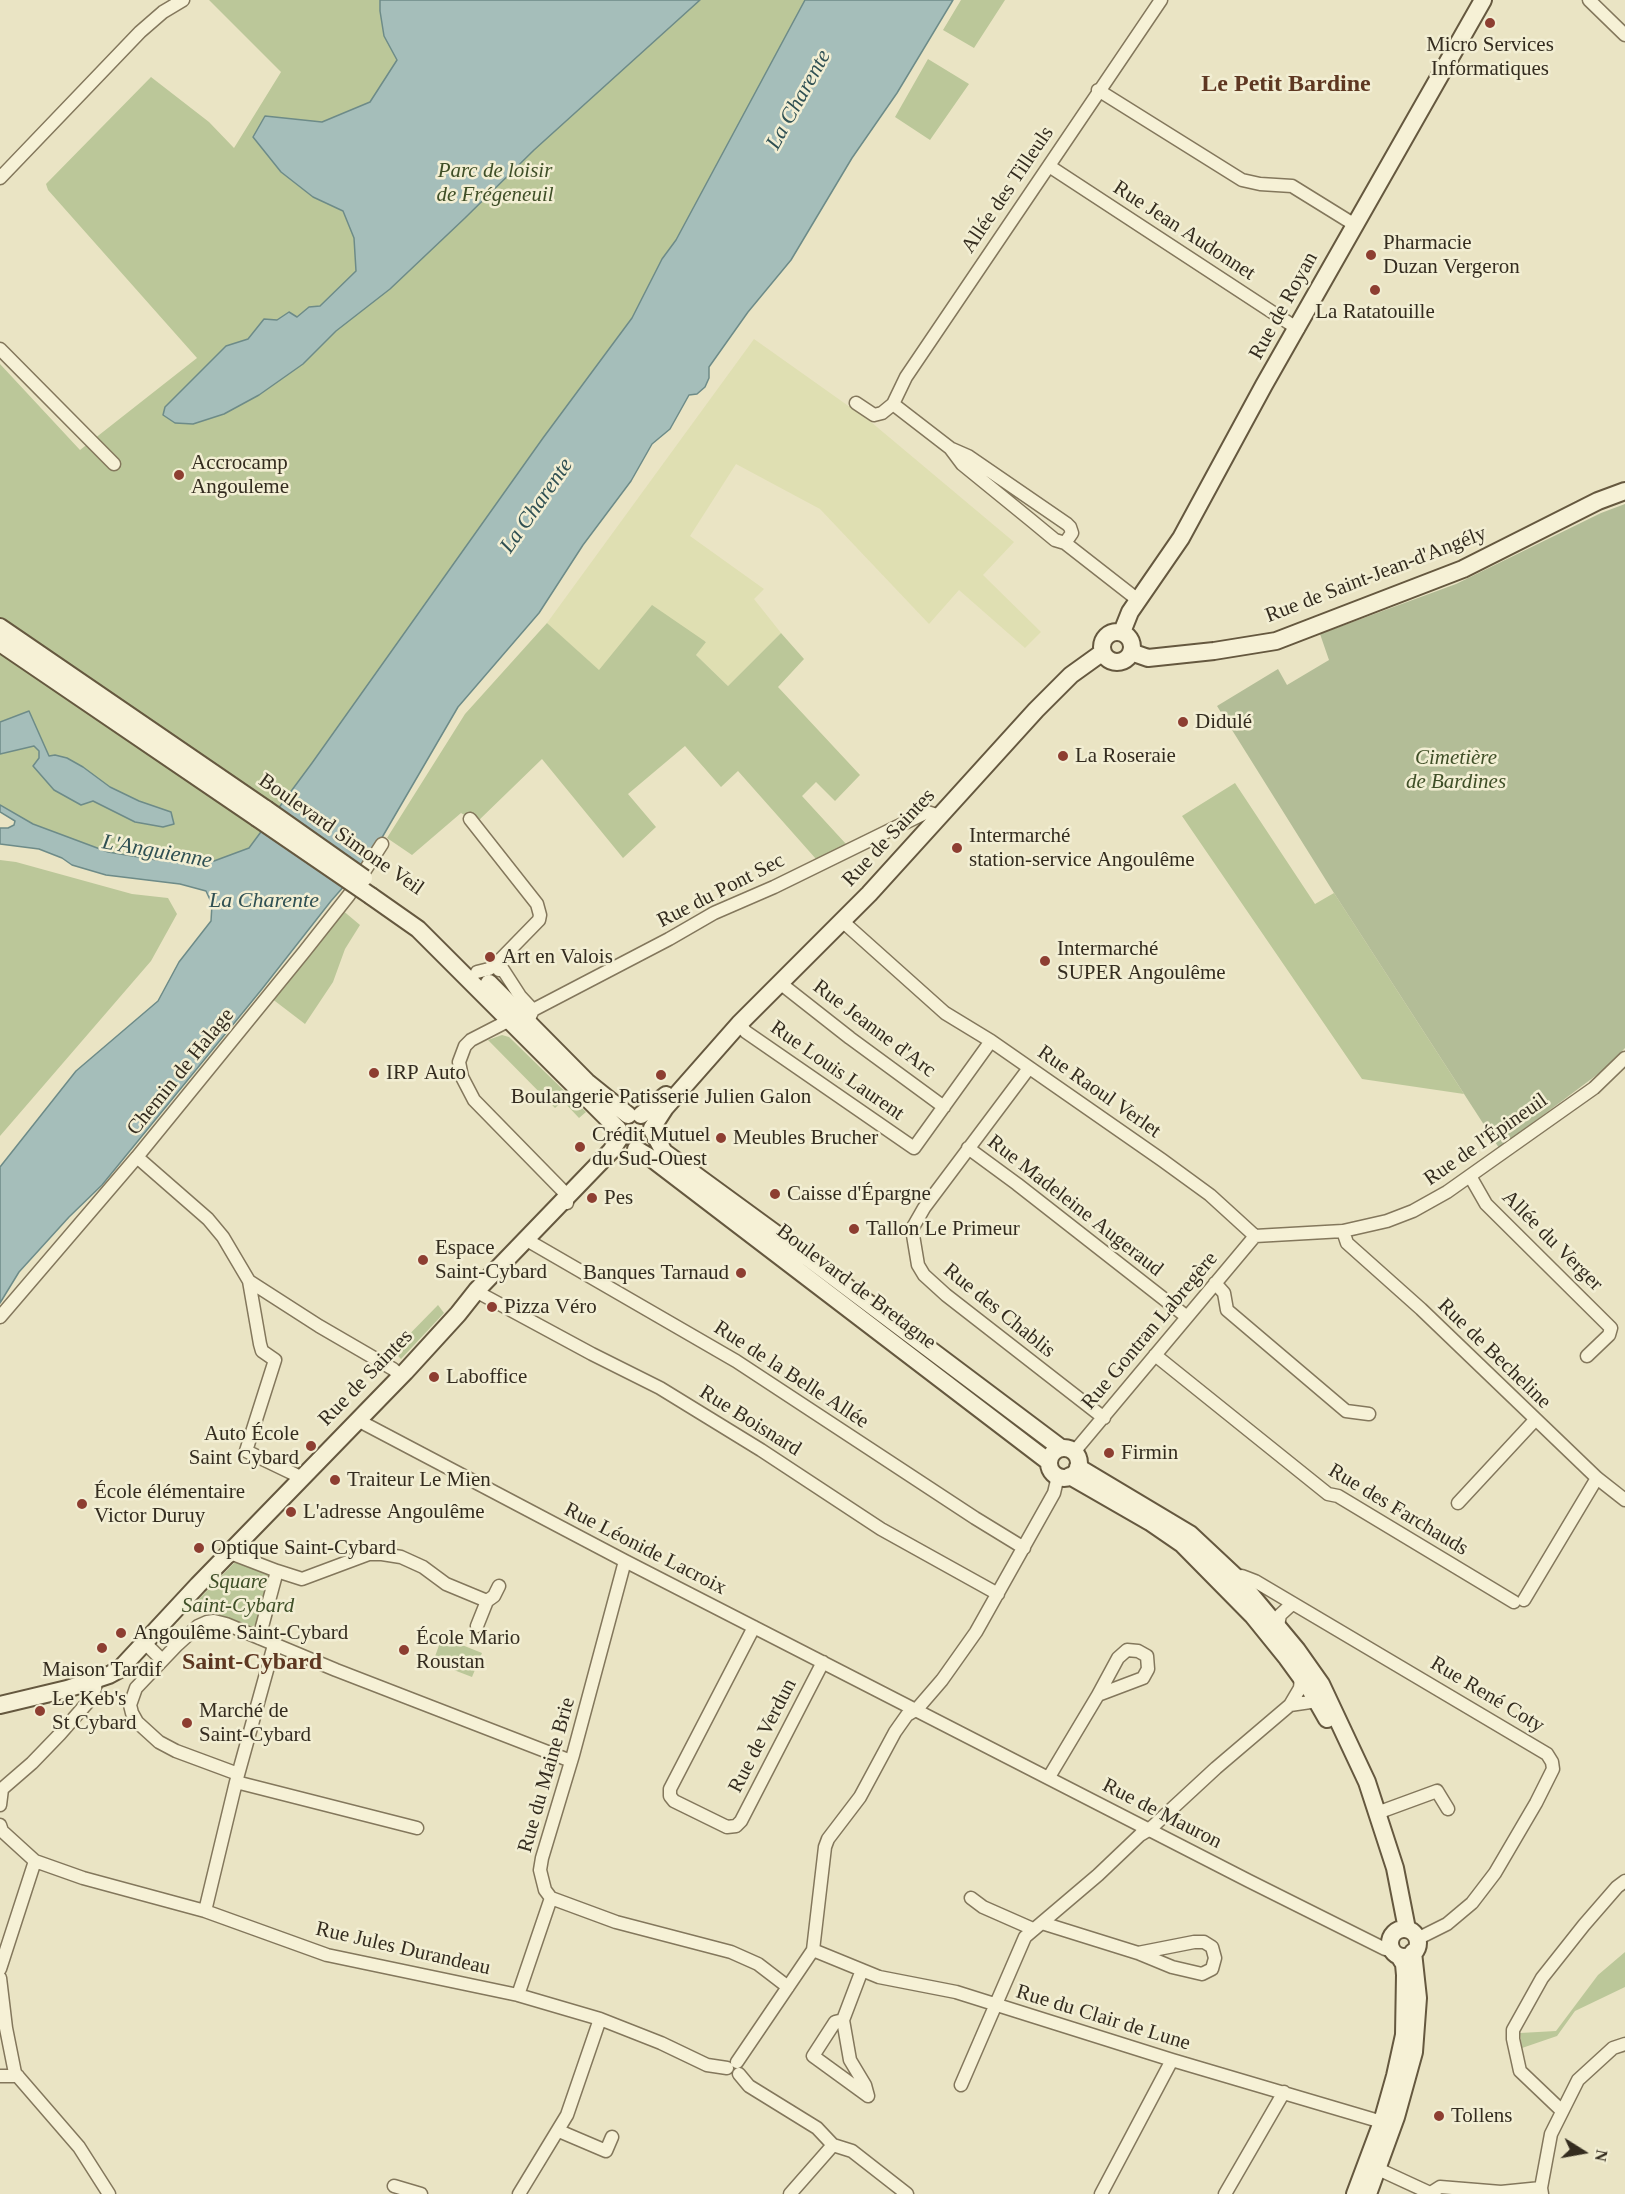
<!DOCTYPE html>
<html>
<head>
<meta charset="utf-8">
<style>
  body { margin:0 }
  #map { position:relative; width:1625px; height:2194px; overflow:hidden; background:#eae4c4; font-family:Georgia,serif }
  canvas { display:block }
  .north { position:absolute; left:1553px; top:2122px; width:60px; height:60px; -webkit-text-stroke:4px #f2eed3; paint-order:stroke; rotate:101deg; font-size:16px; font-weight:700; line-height:24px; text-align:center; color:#342c1f }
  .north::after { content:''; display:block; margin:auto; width:21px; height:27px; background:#342c1f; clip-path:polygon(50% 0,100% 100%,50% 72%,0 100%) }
</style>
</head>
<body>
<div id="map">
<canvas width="1625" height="2194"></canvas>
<div class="north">N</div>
</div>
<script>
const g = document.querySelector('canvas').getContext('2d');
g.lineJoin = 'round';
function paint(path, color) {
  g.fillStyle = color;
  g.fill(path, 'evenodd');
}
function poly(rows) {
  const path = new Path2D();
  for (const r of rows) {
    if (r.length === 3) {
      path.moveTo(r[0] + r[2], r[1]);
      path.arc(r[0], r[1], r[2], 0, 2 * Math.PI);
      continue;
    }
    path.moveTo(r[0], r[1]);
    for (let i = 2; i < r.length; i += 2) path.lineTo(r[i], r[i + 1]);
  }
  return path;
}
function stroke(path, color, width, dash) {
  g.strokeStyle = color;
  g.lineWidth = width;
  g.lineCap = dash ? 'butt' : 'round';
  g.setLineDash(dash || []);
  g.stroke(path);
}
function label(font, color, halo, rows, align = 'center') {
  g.font = font + ' Georgia,serif';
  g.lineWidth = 5;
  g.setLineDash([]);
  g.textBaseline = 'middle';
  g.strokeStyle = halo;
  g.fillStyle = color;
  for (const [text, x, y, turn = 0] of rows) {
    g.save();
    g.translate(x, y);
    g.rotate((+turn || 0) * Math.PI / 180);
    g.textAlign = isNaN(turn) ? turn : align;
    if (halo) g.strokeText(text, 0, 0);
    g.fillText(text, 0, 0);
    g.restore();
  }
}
paint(poly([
  [754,339,871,422,1014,542,983,575,1041,632,1025,648,959,590,929,624,820,509,736,464,690,536,764,589,754,599,781,633,728,686,696,655,706,641,599,671,547,623]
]), '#dfdfb2');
paint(poly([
  [209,0,805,0,676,240,662,260,632,318,543,438,312,763,249,848,214,861,187,862,170,856,157,860,108,852,33,824,0,805,0,364,80,450,197,358,48,190,46,184,151,77,209,122,234,148,281,72],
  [961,0,1005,0,974,48,943,30],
  [928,59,969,84,930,140,895,117],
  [652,605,706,642,696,655,728,686,781,633,804,659,778,687,860,775,835,801,816,782,802,796,846,844,816,859,738,771,721,787,685,746,628,794,656,827,623,858,542,759,477,822,461,813,412,855,387,838,465,714,547,623,599,670],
  [1235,783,1315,904,1334,893,1464,1094,1362,1079,1182,816],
  [0,860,16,862,132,894,168,898,177,914,151,961,0,1136],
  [341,909,360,925,345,949,333,982,305,1024,271,998],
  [502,1035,509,1037,586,1112,579,1118,563,1101,555,1108,488,1040],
  [438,1305,444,1313,401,1359,393,1351],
  [237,1560,271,1574,257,1624,251,1627,199,1607,198,1600],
  [442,1637,482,1653,472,1677,433,1662],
  [1625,1952,1625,1987,1575,2011,1557,2036,1522,2048,1520,2033,1556,2031,1598,1975]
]), '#bbc799');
paint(poly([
  [1625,504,1625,1048,1606,1068,1499,1148,1334,893,1217,706,1278,669,1287,685,1329,660,1320,634,1456,584,1601,513]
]), '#b3bd97');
const water = poly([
  [380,0,700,0,534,150,465,218,390,289,336,331,303,364,259,395,224,414,193,424,175,423,163,415,165,407,226,346,248,339,264,319,277,320,289,312,297,317,309,307,320,306,356,271,354,238,343,211,313,197,281,172,253,137,265,116,322,122,370,102,397,60,384,36,380,11,380,0],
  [805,0,953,0,897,93,852,158,791,260,748,312,709,367,709,378,705,387,697,394,689,395,670,429,652,444,631,481,583,545,539,613,458,707,373,853,331,901,262,989,102,1185,69,1217,19,1272,0,1303,0,1167,76,1071,158,1001,179,962,211,921,212,904,206,891,180,884,106,875,72,865,62,858,39,849,0,844,0,828,8,828,14,825,15,821,0,812,0,805,33,824,108,852,157,860,170,855,187,862,214,861,249,848,312,763,543,438,632,318,662,259,676,240,805,0],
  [29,711,49,756,55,755,67,758,83,767,110,787,139,801,171,812,174,824,163,827,135,822,93,801,81,805,54,790,33,766,39,758,39,751,34,746,0,754,0,722,29,711]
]);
paint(water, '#a5beba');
stroke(water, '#6d8b88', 1.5);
const street = poly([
  [1589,0,1625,35],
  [1098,90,1242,180,1260,184,1292,186,1355,225],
  [1049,166,1298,329],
  [0,178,140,32,163,12,183,0],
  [0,349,114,464],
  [856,403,874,415,882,413,893,404,950,448,962,464,1032,521,1055,540,1065,543,1138,600],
  [893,404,906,377,1161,0],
  [952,449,968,456,1067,524,1070,527,1072,533,1065,543],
  [470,819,537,904,540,915,539,920,498,962,520,996,533,1010],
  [841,920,945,1013,991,1041,1162,1160,1210,1195,1255,1236,1343,1231,1387,1221,1413,1211,1447,1192,1594,1088,1625,1058],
  [477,972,489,969,498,962,499,970],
  [780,983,850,1038,944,1107],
  [508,1018,504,1023,471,1040,465,1046,459,1062,462,1077,474,1100,566,1194,567,1203],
  [528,1021,533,1010,669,939,714,913,774,887,927,812,940,816],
  [739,1024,746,1032,914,1148,991,1041],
  [1029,1068,924,1208,912,1229,918,1265,924,1275,946,1295,1104,1418],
  [968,1148,1017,1184,1187,1317],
  [137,1157,208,1219,223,1237,249,1281,319,1326,393,1369,401,1376],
  [1470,1176,1486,1204,1611,1328,1609,1335,1587,1356],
  [1343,1231,1347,1243,1421,1309,1597,1478,1625,1500],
  [532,1243,736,1361,975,1518,1024,1548],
  [249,1281,260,1344,262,1351,275,1360,246,1451,296,1475,300,1479],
  [1215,1283,1224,1293,1227,1310,1346,1411,1369,1414],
  [477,1290,481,1294,592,1354,660,1388,761,1450,881,1529,998,1594],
  [0,1317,137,1157,304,952,349,895,382,844],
  [1155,1355,1328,1494,1338,1496,1514,1602],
  [359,1419,365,1424,625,1561,1249,1881,1385,1949,1390,1946],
  [1074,1452,1255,1236],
  [1458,1503,1535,1420],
  [230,1553,277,1571,259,1638],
  [625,1561,573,1755,542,1858,540,1870,545,1890,551,1898,616,1922,731,1952,758,1964,788,1987],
  [277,1571,302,1579,369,1554,382,1554,401,1557,423,1567,446,1584,487,1601],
  [1237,1578,1242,1576,1255,1581,1326,1623,1547,1754,1552,1762,1553,1769,1536,1803,1495,1873,1472,1903,1447,1924,1417,1939],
  [1524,1600,1597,1478],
  [477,1626,487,1601,494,1596,499,1586],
  [1278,1626,1280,1615,1292,1604],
  [754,1627,670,1789,670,1796,674,1801,727,1827,736,1826,741,1821,823,1662],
  [158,1629,176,1646],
  [145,1643,162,1660],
  [1290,1705,1317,1701],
  [238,1774,176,1751,159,1742,137,1722,132,1713,130,1705,136,1688,176,1646,198,1626,207,1622,214,1621,226,1624,336,1670,571,1761],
  [1049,1777,1098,1695,1143,1678,1148,1669,1147,1656,1138,1651,1127,1650,1118,1658,1098,1695],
  [236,1782,417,1828],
  [0,1805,2,1789,32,1763,60,1734,88,1702,95,1689,96,1679],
  [1377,1813,1437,1791,1448,1809],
  [0,1825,2,1831,35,1861,83,1878,205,1911,327,1955,518,1995,600,2019,661,2043,707,2065,727,2068],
  [971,1898,983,1907,1033,1929],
  [205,1911,236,1782,274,1645],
  [1042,1923,1138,1953,1172,1967,1202,1974,1212,1969,1215,1958,1212,1947,1204,1942,1194,1942,1138,1953],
  [813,1950,879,1977,956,1992,1172,2060,1382,2122],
  [0,1969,35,1861],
  [862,1970,843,2020,850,2060,865,2085,868,2096],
  [0,1978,6,2028,15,2073,79,2147,109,2194],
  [518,1995,551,1898],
  [843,2020,835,2022,813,2056,868,2096],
  [737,2062,813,1950,825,1847,828,1839,860,1797,895,1732,907,1715,917,1709,942,1680,976,1632,1054,1493,1058,1476],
  [739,2074,749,2086,817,2128,833,2145,852,2151,907,2194],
  [0,2076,18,2076],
  [961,2085,1025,1937,1098,1875,1140,1835,1150,1829,1216,1768,1290,1705,1300,1688,1301,1676],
  [1562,2111,1520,2071,1513,2039,1513,2030,1542,1978,1584,1925,1617,1887,1625,1881],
  [559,2131,606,2151,612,2137],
  [1378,2169,1430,2193],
  [394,2186,421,2194],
  [519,2194,567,2115,600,2019],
  [790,2194,833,2145],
  [1101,2194,1172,2060],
  [1225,2194,1284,2092],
  [1429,2194,1440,2187,1501,2192,1541,2188],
  [1542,2194,1541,2188,1551,2134,1578,2080,1613,2048,1625,2044]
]);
const secondary = poly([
  [0,627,266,809],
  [1117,647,15],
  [1122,632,1130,612,1181,538,1264,385,1483,0],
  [0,643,257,818],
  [1131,652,1148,658,1214,651,1276,641,1463,569,1598,501,1625,491],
  [371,896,418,929,618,1129],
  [489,983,587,1082,628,1115],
  [641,1115,666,1095],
  [652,1128,665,1108,739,1024,869,894,1036,710,1071,675,1103,652],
  [653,1132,664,1152,779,1236,1061,1448],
  [636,1149,651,1158,1049,1462],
  [1064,1463,15],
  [1078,1467,1190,1534,1237,1578,1297,1650,1321,1684,1367,1782,1395,1868,1407,1929],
  [1070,1476,1150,1522,1182,1544,1253,1616,1287,1658,1311,1691,1327,1719],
  [0,1705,67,1689,109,1675,120,1669,198,1585,405,1372,458,1314,477,1290,611,1151,619,1139],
  [1404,1943,14],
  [1355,2194,1382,2122,1395,2076,1404,2035,1405,1975,1404,1964,1399,1956],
  [1368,2194,1396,2117,1414,2052,1418,1998,1413,1952]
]);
stroke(street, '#83775c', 15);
stroke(secondary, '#65583f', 20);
stroke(street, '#f6f1d6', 12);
stroke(secondary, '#f6f1d6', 16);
const secondaryBridge = poly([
  [266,809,364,878],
  [257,818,371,896]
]);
stroke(secondaryBridge, '#65583f', 20, []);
stroke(secondaryBridge, '#f6f1d6', 16);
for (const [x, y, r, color] of [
  [1490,23,6,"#8d3e31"],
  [1371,255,6,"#8d3e31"],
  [1375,290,6,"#8d3e31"],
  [179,475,6,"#8d3e31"],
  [1183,722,6,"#8d3e31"],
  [1063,756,6,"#8d3e31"],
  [957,848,6,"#8d3e31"],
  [490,957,6,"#8d3e31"],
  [1045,961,6,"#8d3e31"],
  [374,1073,6,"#8d3e31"],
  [661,1075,6,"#8d3e31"],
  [721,1138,6,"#8d3e31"],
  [580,1147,6,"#8d3e31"],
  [775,1194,6,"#8d3e31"],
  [592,1198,6,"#8d3e31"],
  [854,1229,6,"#8d3e31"],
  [423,1260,6,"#8d3e31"],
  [741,1273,6,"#8d3e31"],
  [492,1307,6,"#8d3e31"],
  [434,1377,6,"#8d3e31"],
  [311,1446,6,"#8d3e31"],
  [1109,1453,6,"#8d3e31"],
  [335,1480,6,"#8d3e31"],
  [82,1504,6,"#8d3e31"],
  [291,1512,6,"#8d3e31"],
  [199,1548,6,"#8d3e31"],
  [121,1633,6,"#8d3e31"],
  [102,1648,6,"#8d3e31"],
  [404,1650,6,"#8d3e31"],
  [40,1711,6,"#8d3e31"],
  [187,1723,6,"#8d3e31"],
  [1439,2116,6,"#8d3e31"]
]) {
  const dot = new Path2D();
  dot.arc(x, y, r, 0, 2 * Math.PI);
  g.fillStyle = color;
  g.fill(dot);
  stroke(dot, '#f2eed3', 2);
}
label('21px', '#342c1f', '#f2eed3', [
  ["Micro Services",1490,45,"center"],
  ["Informatiques",1490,69,"center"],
  ["Pharmacie",1383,243],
  ["Duzan Vergeron",1383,267],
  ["La Ratatouille",1375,312,"center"],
  ["Accrocamp",191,463],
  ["Angouleme",191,487],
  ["Didulé",1195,722],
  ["La Roseraie",1075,756],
  ["Intermarché",969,836],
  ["station-service Angoulême",969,860],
  ["Intermarché",1057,949],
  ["SUPER Angoulême",1057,973],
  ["Art en Valois",502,957],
  ["IRP Auto",386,1073],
  ["Boulangerie Patisserie Julien Galon",661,1097,"center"],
  ["Crédit Mutuel",592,1135],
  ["du Sud-Ouest",592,1159],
  ["Meubles Brucher",733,1138],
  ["Caisse d'Épargne",787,1194],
  ["Pes",604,1198],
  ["Tallon Le Primeur",866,1229],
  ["Espace",435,1248],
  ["Saint-Cybard",435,1272],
  ["Banques Tarnaud",729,1273,"right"],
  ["Pizza Véro",504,1307],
  ["Laboffice",446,1377],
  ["Auto École",299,1434,"right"],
  ["Saint Cybard",299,1458,"right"],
  ["Firmin",1121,1453],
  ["Traiteur Le Mien",347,1480],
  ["École élémentaire",94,1492],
  ["Victor Duruy",94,1516],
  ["L'adresse Angoulême",303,1512],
  ["Optique Saint-Cybard",211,1548],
  ["Angoulême Saint-Cybard",133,1633],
  ["École Mario",416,1638],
  ["Roustan",416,1662],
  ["Maison Tardif",102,1670,"center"],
  ["Le Keb's",52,1699],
  ["St Cybard",52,1723],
  ["Marché de",199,1711],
  ["Saint-Cybard",199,1735],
  ["Tollens",1451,2116]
], 'left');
label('italic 21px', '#3f4f27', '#f2eed3', [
  ["Parc de loisir",495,171],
  ["de Frégeneuil",495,195],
  ["Cimetière",1456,758],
  ["de Bardines",1456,782],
  ["Square",238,1582],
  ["Saint-Cybard",238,1606]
]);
label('21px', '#342c1f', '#f2eed3', [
  ["Allée des Tilleuls",1008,190,-56],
  ["Rue Jean Audonnet",1184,231,33],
  ["Rue de Royan",1284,306,-61],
  ["Rue de Saint-Jean-d'Angély",1376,575,-21],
  ["Boulevard Simone Veil",341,835,35],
  ["Rue de Saintes",889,838,-47],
  ["Rue du Pont Sec",721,891,-27],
  ["Rue Jeanne d'Arc",874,1029,37],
  ["Rue Louis Laurent",837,1071,35],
  ["Chemin de Halage",181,1072,-51],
  ["Rue Raoul Verlet",1099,1092,35],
  ["Rue de l'Épineuil",1486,1140,-35],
  ["Rue Madeleine Augeraud",1075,1206,38],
  ["Allée du Verger",1552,1241,45],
  ["Boulevard de Bretagne",856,1287,37],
  ["Rue des Chablis",999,1311,39],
  ["Rue Gontran Labregère",1150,1331,-50],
  ["Rue de Becheline",1494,1354,44],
  ["Rue de la Belle Allée",791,1375,33],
  ["Rue de Saintes",366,1378,-46],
  ["Rue Boisnard",750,1421,32],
  ["Rue des Farchauds",1398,1510,31],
  ["Rue Léonide Lacroix",645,1549,27],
  ["Rue René Coty",1487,1695,31],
  ["Rue de Verdun",763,1736,-63],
  ["Rue du Maine Brie",547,1775,-74],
  ["Rue de Mauron",1162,1814,27],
  ["Rue Jules Durandeau",403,1949,13],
  ["Rue du Clair de Lune",1103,2018,17]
]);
label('italic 22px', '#2f5053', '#f2eed3', [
  ["La Charente",799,100,-61],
  ["La Charente",537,506,-55],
  ["L'Anguienne",157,852,10],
  ["La Charente",264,901]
]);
label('bold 24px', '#5e3721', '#f2eed3', [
  ["Le Petit Bardine",1286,85],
  ["Saint-Cybard",252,1663]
]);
</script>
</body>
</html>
